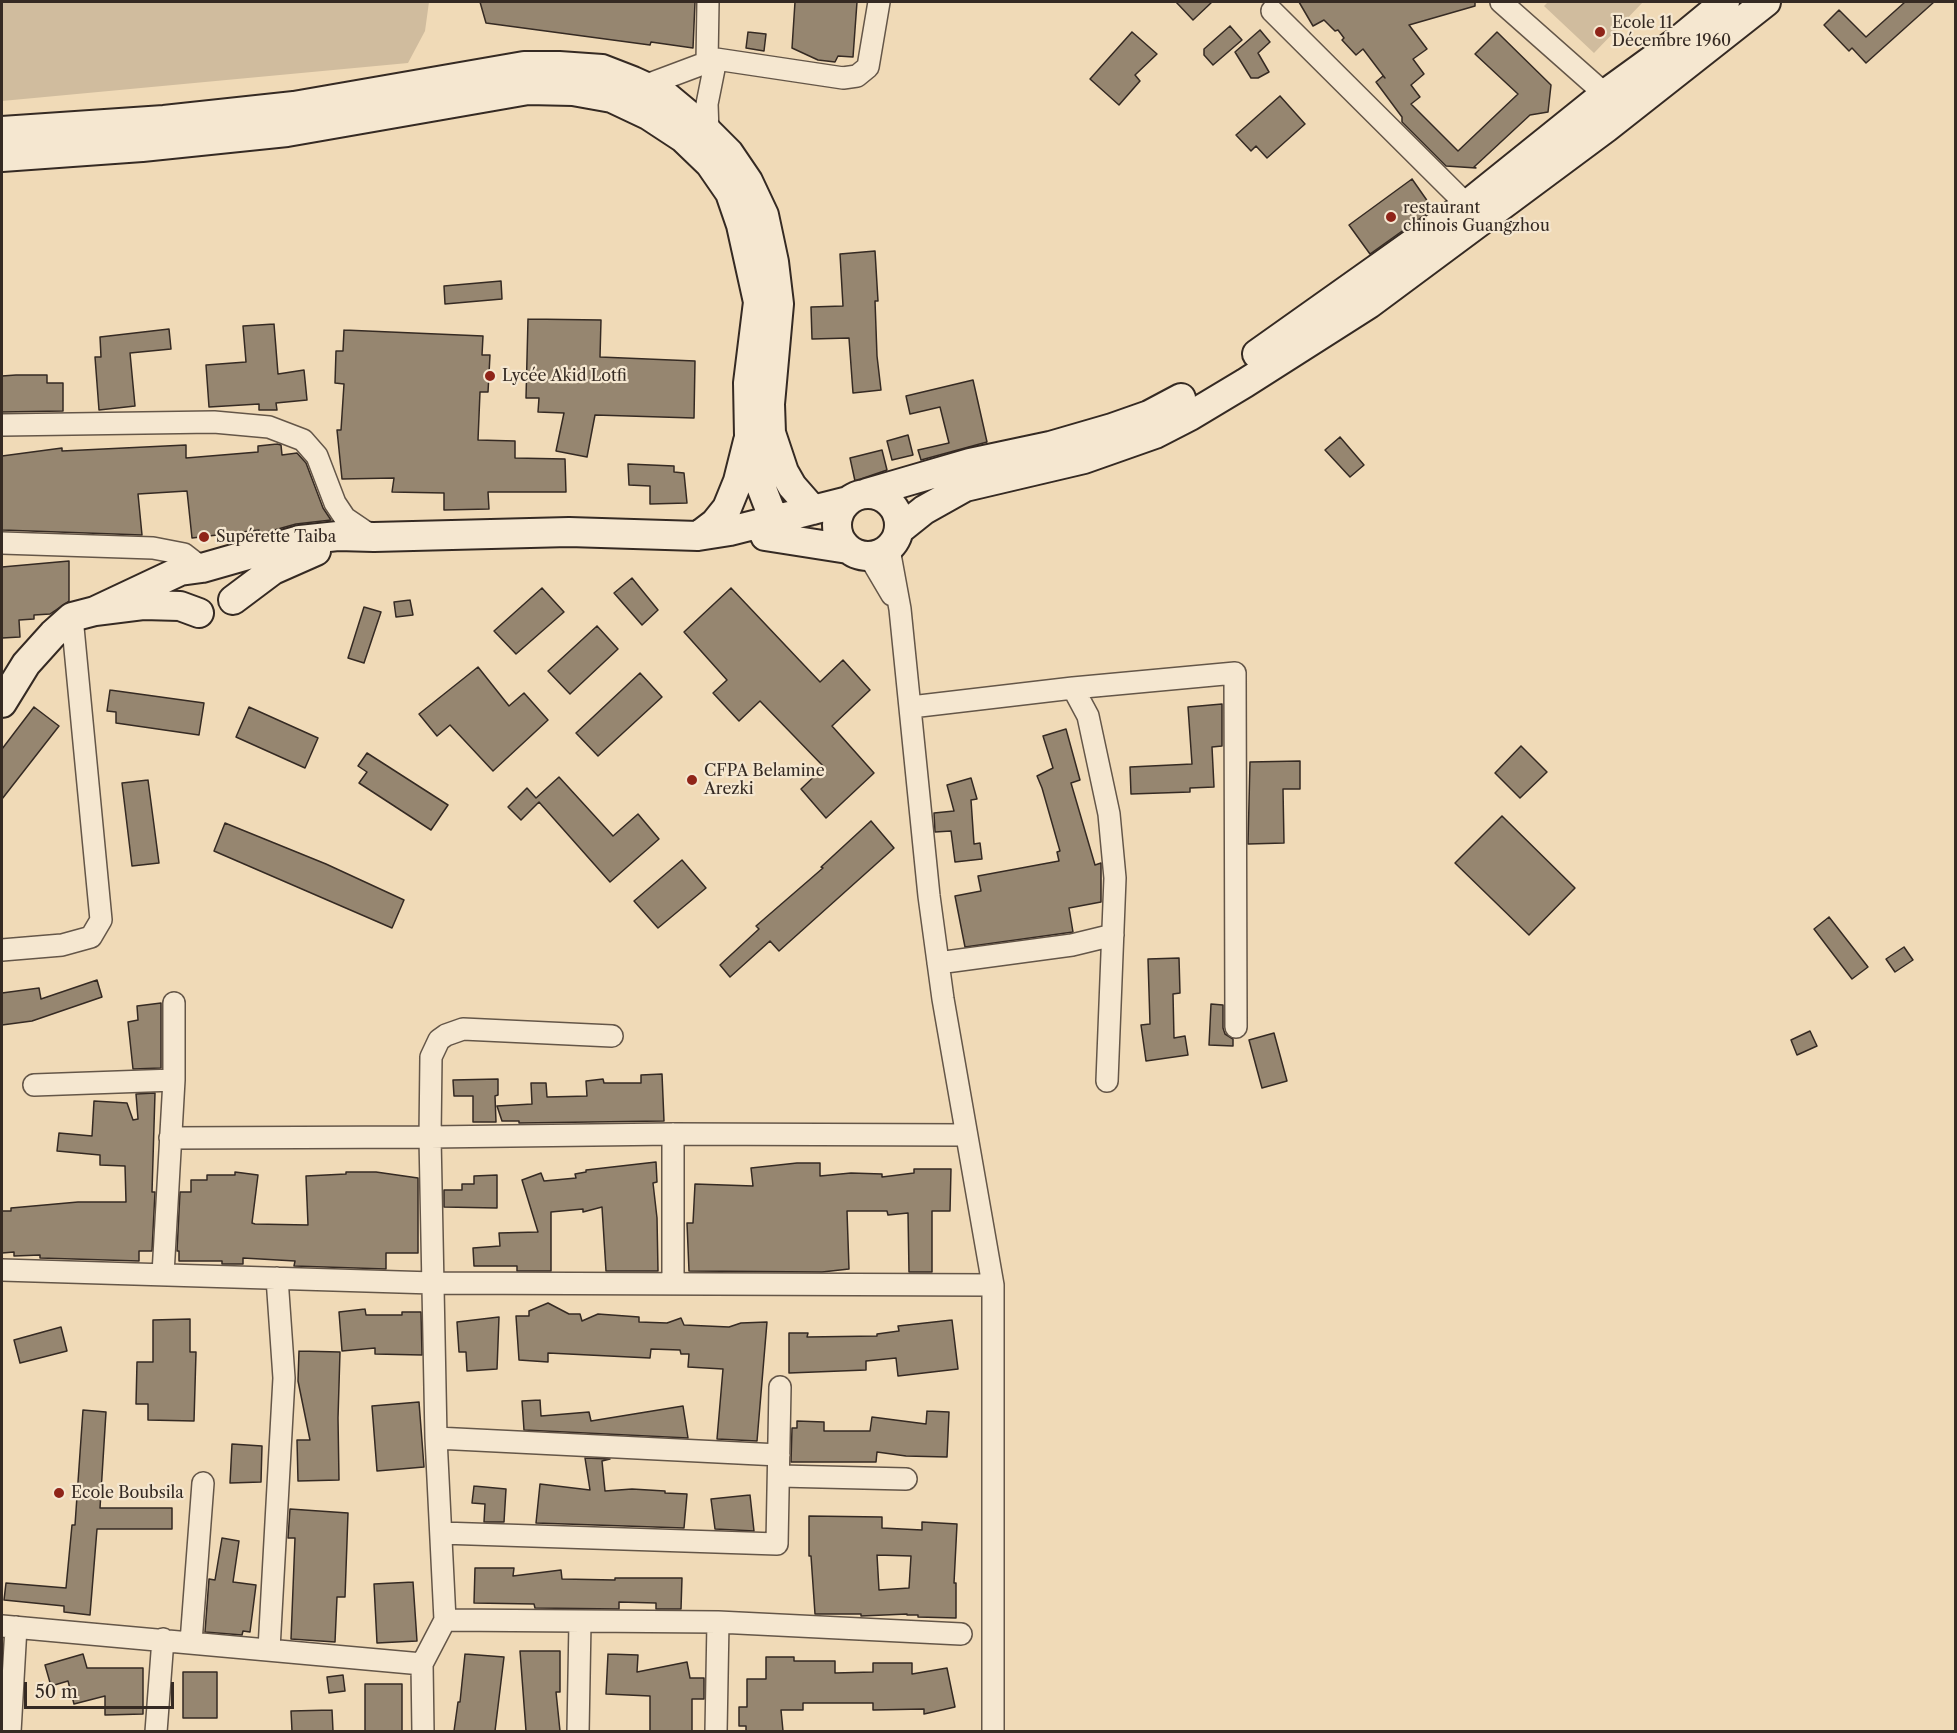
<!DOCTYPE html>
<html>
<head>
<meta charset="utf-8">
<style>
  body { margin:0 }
  #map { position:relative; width:1957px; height:1733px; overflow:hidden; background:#f0dab7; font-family:"Libre Caslon Text",serif }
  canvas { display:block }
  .frame { position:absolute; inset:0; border:3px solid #352a23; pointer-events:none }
  .scale { position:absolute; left:24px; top:1682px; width:150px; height:27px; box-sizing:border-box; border:3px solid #352a23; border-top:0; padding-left:8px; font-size:18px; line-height:21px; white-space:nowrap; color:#352a23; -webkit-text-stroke:4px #f5e7d0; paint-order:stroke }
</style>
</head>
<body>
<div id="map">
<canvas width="1957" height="1733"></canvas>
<div class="frame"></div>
<div class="scale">50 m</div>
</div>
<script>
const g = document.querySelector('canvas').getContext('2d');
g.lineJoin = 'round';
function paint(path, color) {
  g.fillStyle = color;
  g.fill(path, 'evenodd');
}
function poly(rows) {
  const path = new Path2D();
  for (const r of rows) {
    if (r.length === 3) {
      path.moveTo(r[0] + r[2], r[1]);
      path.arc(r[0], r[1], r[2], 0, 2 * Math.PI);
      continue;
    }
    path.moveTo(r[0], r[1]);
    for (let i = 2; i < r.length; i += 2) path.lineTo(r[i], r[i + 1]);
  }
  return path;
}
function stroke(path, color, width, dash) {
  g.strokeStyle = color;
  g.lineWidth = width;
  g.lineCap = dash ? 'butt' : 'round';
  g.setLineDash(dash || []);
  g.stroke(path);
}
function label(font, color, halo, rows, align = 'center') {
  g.font = font + ' "Libre Caslon Text",serif';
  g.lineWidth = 4.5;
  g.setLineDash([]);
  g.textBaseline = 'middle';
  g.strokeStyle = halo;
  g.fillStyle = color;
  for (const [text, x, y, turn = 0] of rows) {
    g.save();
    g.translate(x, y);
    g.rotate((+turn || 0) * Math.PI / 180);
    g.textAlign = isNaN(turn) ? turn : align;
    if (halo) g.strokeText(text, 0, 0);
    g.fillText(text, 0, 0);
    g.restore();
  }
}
paint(poly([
  [2,2,429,2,425,31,408,63,2,101],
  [1548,2,1643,2,1594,53,1544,6]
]), '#d0bc9e');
const building = poly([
  [480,2,695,2,693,48,651,42,650,45,486,23,480,2],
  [795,2,857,2,853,57,838,56,835,62,818,60,792,48,795,2],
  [1176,2,1212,2,1193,20,1176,2],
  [1299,2,1475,2,1475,6,1409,25,1427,49,1413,59,1424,74,1411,85,1420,97,1411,104,1458,151,1518,94,1475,54,1497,32,1551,85,1548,112,1530,115,1474,167,1476,168,1446,166,1402,122,1402,117,1376,82,1383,76,1385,78,1363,49,1356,55,1342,40,1344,38,1338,30,1335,31,1324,20,1313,26,1299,2],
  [1905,2,1934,2,1866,63,1852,48,1849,51,1824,25,1839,10,1866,37,1905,2],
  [1230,26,1242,40,1213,65,1204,55,1204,49,1230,26],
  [1260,30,1270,42,1258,53,1269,72,1258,78,1251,78,1235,52,1260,30],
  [748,32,766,34,764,51,746,48,748,32],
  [1132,32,1157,54,1135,75,1140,81,1119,105,1090,79,1132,32],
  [1280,96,1305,124,1267,158,1256,146,1251,151,1236,135,1280,96],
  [1412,179,1433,209,1370,254,1349,225,1412,179],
  [875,251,878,301,875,301,877,356,881,390,853,393,849,338,812,339,811,307,843,306,840,254,875,251],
  [501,281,502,299,445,304,444,286,501,281],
  [528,319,601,320,600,357,695,361,694,418,595,415,587,457,556,451,564,413,538,412,539,398,526,398,528,319],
  [274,324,278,374,304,370,307,400,276,403,277,410,259,410,259,404,209,407,206,365,246,362,243,326,274,324],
  [169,329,171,349,130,353,135,406,99,410,95,357,101,357,100,337,169,329],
  [344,330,483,336,482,355,490,355,488,392,480,392,478,440,515,441,515,458,565,459,566,492,488,492,489,509,444,510,444,493,392,492,394,478,342,479,337,430,341,430,344,384,335,383,336,351,343,351,344,330],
  [16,375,47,375,47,383,63,383,63,411,2,412,2,376,16,375],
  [973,380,987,442,921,460,918,450,949,443,940,407,910,414,906,396,973,380],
  [908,435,913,455,892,460,887,441,908,435],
  [1340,437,1364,465,1350,477,1325,450,1340,437],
  [277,444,281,445,282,455,297,453,306,463,323,508,331,520,296,524,260,534,259,530,192,538,187,491,138,494,142,535,2,530,2,456,62,448,62,451,186,445,186,458,258,452,258,446,277,444],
  [882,450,887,470,855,481,850,458,882,450],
  [628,464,674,466,674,472,684,473,687,503,650,504,650,486,629,485,628,464],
  [69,561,69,601,50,614,34,615,34,619,19,620,20,637,2,638,2,567,69,561],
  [632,578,658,610,642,625,614,593,632,578],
  [542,588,564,612,516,654,494,631,542,588],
  [731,588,820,682,843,660,870,690,832,726,874,773,826,818,801,789,824,767,760,701,739,721,713,693,727,680,684,632,731,588],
  [410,600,413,615,396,617,394,602,410,600],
  [364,607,381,612,364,663,348,658,364,607],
  [597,626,618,649,570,694,548,671,597,626],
  [478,667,509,706,524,693,548,720,493,771,450,725,437,736,419,714,478,667],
  [640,673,662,697,598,756,576,733,640,673],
  [110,690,204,703,199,735,116,723,116,712,107,711,110,690],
  [1222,704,1222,746,1212,747,1214,787,1190,788,1190,792,1131,794,1130,767,1192,764,1188,707,1222,704],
  [34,707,59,726,2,799,2,749,34,707],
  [249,707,318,738,305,768,236,737,249,707],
  [1066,729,1080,780,1071,783,1095,865,1101,863,1101,902,1069,908,1073,932,965,947,955,896,981,891,978,876,1059,861,1057,852,1060,851,1042,788,1037,776,1053,768,1043,736,1066,729],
  [1521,746,1547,772,1520,798,1495,773,1521,746],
  [367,753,448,805,431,830,359,783,367,772,358,766,367,753],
  [1300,761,1300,789,1283,789,1284,843,1248,844,1250,762,1300,761],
  [559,777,613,836,638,814,659,839,610,882,539,802,521,820,508,807,527,788,536,798,559,777],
  [971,778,977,799,971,800,974,844,980,843,982,859,955,862,951,831,935,832,934,813,954,811,947,785,971,778],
  [148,780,159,863,132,866,122,783,148,780],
  [1502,816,1575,888,1529,935,1455,863,1502,816],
  [871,821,894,848,779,951,770,941,730,977,720,965,759,929,756,926,823,868,821,867,871,821],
  [225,823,326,864,404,900,392,928,214,851,225,823],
  [682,860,706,888,658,928,634,901,682,860],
  [1829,917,1868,967,1852,979,1814,929,1829,917],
  [1904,947,1913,960,1895,972,1886,959,1904,947],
  [1179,958,1180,993,1173,994,1174,1038,1185,1036,1188,1055,1146,1061,1141,1025,1150,1024,1148,959,1179,958],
  [97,980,102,997,32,1021,2,1025,2,993,39,988,41,999,97,980],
  [161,1003,161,1068,133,1069,128,1022,138,1020,137,1006,161,1003],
  [1211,1004,1223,1005,1223,1028,1225,1034,1233,1039,1233,1046,1209,1045,1211,1004],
  [1810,1031,1817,1046,1797,1055,1791,1040,1810,1031],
  [1274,1033,1287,1081,1262,1088,1249,1040,1274,1033],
  [662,1074,664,1121,519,1123,519,1121,502,1121,497,1106,532,1104,531,1083,546,1083,547,1097,587,1096,586,1081,603,1079,604,1083,641,1083,641,1075,662,1074],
  [498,1079,498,1095,495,1096,496,1122,473,1122,473,1096,454,1096,453,1080,498,1079],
  [155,1093,152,1192,155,1192,152,1251,139,1251,139,1261,40,1258,40,1255,14,1256,14,1252,2,1253,2,1211,11,1211,11,1208,78,1202,126,1202,125,1166,100,1165,100,1155,57,1151,59,1133,92,1136,94,1101,127,1103,133,1120,138,1119,136,1094,155,1093],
  [656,1162,657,1182,653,1183,657,1218,658,1271,606,1271,602,1207,583,1212,583,1209,551,1212,551,1271,517,1271,517,1266,474,1266,473,1248,500,1246,499,1233,538,1232,522,1180,541,1173,544,1181,576,1178,575,1174,586,1172,586,1170,656,1162],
  [797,1163,820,1163,820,1176,851,1173,882,1174,882,1177,914,1173,914,1169,951,1169,950,1211,932,1211,932,1272,909,1272,908,1213,888,1215,887,1211,847,1211,849,1269,822,1272,689,1271,687,1223,693,1223,695,1184,753,1186,751,1168,797,1163],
  [235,1172,258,1175,252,1223,255,1224,308,1225,306,1176,346,1174,346,1172,376,1172,418,1178,418,1253,386,1253,386,1269,294,1266,295,1261,243,1258,243,1264,222,1264,222,1261,179,1261,179,1251,177,1251,180,1192,191,1192,191,1180,207,1180,207,1175,235,1175,235,1172],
  [497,1175,497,1208,444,1207,444,1190,462,1190,462,1184,474,1184,474,1176,497,1175],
  [548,1303,569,1314,580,1314,582,1321,598,1314,639,1317,639,1322,667,1323,681,1318,684,1325,729,1327,741,1323,767,1322,757,1441,717,1439,723,1369,688,1367,689,1354,681,1354,680,1350,651,1349,650,1358,548,1353,548,1362,519,1360,516,1316,529,1316,529,1311,548,1303],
  [365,1309,366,1315,402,1315,402,1312,421,1312,422,1355,375,1354,375,1348,342,1351,339,1312,365,1309],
  [499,1317,497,1369,467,1371,466,1352,459,1352,457,1322,499,1317],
  [190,1319,190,1352,196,1352,194,1421,148,1420,148,1404,136,1404,137,1362,153,1362,153,1320,190,1319],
  [952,1320,958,1369,898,1376,896,1358,866,1361,866,1370,789,1373,789,1333,808,1333,807,1337,877,1336,877,1334,899,1331,898,1326,952,1320],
  [61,1327,67,1351,20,1363,14,1340,61,1327],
  [299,1351,340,1352,338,1418,339,1480,298,1481,297,1440,310,1440,298,1381,299,1351],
  [540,1400,541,1416,589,1412,591,1421,683,1406,688,1438,524,1430,522,1401,540,1400],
  [419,1402,424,1467,377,1471,372,1406,419,1402],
  [83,1410,106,1412,100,1508,172,1508,172,1529,97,1529,90,1615,64,1612,64,1606,4,1600,6,1583,66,1588,72,1525,75,1525,83,1410],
  [927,1411,949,1412,947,1457,906,1456,877,1452,876,1462,791,1462,792,1428,797,1428,797,1421,824,1422,824,1431,870,1431,872,1417,926,1424,927,1411],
  [232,1444,262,1446,261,1482,230,1483,232,1444],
  [585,1458,610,1459,602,1461,605,1491,632,1489,665,1491,665,1493,687,1494,684,1528,536,1523,540,1484,590,1490,585,1458],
  [474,1486,506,1489,504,1522,484,1522,485,1504,472,1503,474,1486],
  [750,1495,754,1531,715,1529,711,1499,750,1495],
  [290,1509,348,1513,345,1597,337,1597,335,1642,291,1639,295,1538,288,1538,290,1509],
  [809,1516,882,1517,882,1528,922,1530,922,1522,957,1524,954,1583,956,1583,956,1618,918,1617,918,1615,907,1615,907,1614,861,1616,861,1614,815,1614,811,1556,809,1556,809,1516],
  [877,1555,911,1556,909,1588,879,1590,877,1555],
  [222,1538,239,1541,233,1582,256,1585,250,1632,243,1631,242,1635,205,1632,209,1579,215,1580,222,1538],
  [475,1568,514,1568,513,1576,561,1570,562,1579,615,1580,615,1578,682,1578,681,1609,656,1609,656,1603,619,1602,619,1609,535,1608,534,1604,474,1603,475,1568],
  [413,1582,417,1641,377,1643,374,1584,413,1582],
  [520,1651,560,1651,560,1692,556,1692,560,1731,526,1731,520,1651],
  [83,1654,87,1668,143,1668,143,1714,105,1715,105,1696,74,1704,68,1681,51,1686,45,1665,83,1654],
  [465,1654,504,1657,495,1731,454,1731,458,1702,460,1702,465,1654],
  [608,1654,638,1655,637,1672,687,1662,690,1678,704,1678,704,1699,692,1699,692,1731,650,1731,650,1696,606,1694,608,1654],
  [766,1657,794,1657,794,1661,835,1661,835,1673,873,1672,873,1663,912,1663,912,1674,947,1668,955,1707,924,1714,924,1709,873,1710,873,1703,803,1703,803,1710,781,1710,783,1731,746,1731,746,1726,739,1726,739,1707,747,1707,747,1679,766,1679,766,1657],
  [183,1672,217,1672,217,1718,183,1718,183,1672],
  [343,1675,345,1691,329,1693,327,1677,343,1675],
  [365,1684,402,1684,402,1731,365,1731,365,1684],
  [332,1710,333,1731,292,1731,291,1711,332,1710]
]);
paint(building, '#968670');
stroke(building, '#352a23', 1.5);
const minor = poly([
  [1501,2,1605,94],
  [1272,11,1467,205],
  [716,59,843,78,857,76,868,67,879,2],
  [707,62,708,2],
  [644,86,716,59,707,104,708,132],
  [2,425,214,422,269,427,303,440,317,456,335,503,345,518,373,537],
  [2,543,153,548,184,554,202,568],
  [889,549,900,609,929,896,943,999,993,1285,993,1732],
  [869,556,892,595],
  [1073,688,1088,716,1109,814,1115,878,1107,1081],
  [911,707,1073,688,1235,673,1236,1027],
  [2,950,62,945,91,937,101,920,72,617],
  [938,963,1072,945,1113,935],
  [34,1085,174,1080],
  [673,1134,673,1283],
  [170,1138,430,1137,673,1134,966,1135],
  [2,1270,433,1283,993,1285],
  [163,1274,174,1080,174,1003],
  [436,1438,779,1455],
  [780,1476,906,1479],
  [441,1533,777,1544,780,1387],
  [445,1620,718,1622,961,1634],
  [2,1626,422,1664,445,1620,436,1438,430,1137,431,1057,439,1040,446,1035,463,1029,612,1036],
  [191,1642,203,1483],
  [269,1649,284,1378,277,1278],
  [422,1664,423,1732],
  [10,1732,16,1627],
  [156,1732,163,1639],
  [578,1732,580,1622],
  [716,1732,718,1622]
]);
const secondary = poly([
  [2,131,164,120,294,106,524,66,559,66,602,69,633,81,666,96,702,126,729,153,748,181,764,215,774,262,779,304,770,404,771,433,784,472,792,486,813,510],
  [2,157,142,147,287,132,528,90,573,91,612,98,648,115,683,138,710,164,730,193,741,225,758,302,748,383,749,436,762,489,774,520,784,538],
  [1257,354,1467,205,1605,94,1674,44,1725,2],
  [867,493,970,463,1050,446,1112,428,1149,415,1181,398],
  [868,525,31],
  [899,530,924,510,965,487,1084,459,1155,434,1190,416,1245,383,1369,304,1606,128,1766,2],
  [698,536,715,523,727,508,738,481,748,441],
  [765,536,848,549],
  [233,600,273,570,316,551],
  [95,611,180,571,202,568,300,540,338,536,374,537,569,532,698,536,730,531,848,501],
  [2,703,26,664,53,634,72,617,95,611,143,605,180,606,199,613]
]);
stroke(minor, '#645648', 24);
stroke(secondary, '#352a23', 32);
stroke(minor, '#f5e7d0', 21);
stroke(secondary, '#f5e7d0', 28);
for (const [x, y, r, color] of [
  [1600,32,6,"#8f2418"],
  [1391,217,6,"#8f2418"],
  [490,376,6,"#8f2418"],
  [204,537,6,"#8f2418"],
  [692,780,6,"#8f2418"],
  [59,1493,6,"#8f2418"]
]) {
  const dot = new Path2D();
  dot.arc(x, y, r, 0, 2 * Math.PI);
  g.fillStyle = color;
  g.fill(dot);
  stroke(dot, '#f5e7d0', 2);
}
label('16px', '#352a23', '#f5e7d0', [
  ["Ecole 11",1612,23],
  ["Décembre 1960",1612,41],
  ["restaurant",1403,208],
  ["chinois Guangzhou",1403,226],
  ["Lycée Akid Lotfi",502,376],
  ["Supérette Taiba",216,537],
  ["CFPA Belamine",704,771],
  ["Arezki",704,789],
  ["Ecole Boubsila",71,1493]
], 'left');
</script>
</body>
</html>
